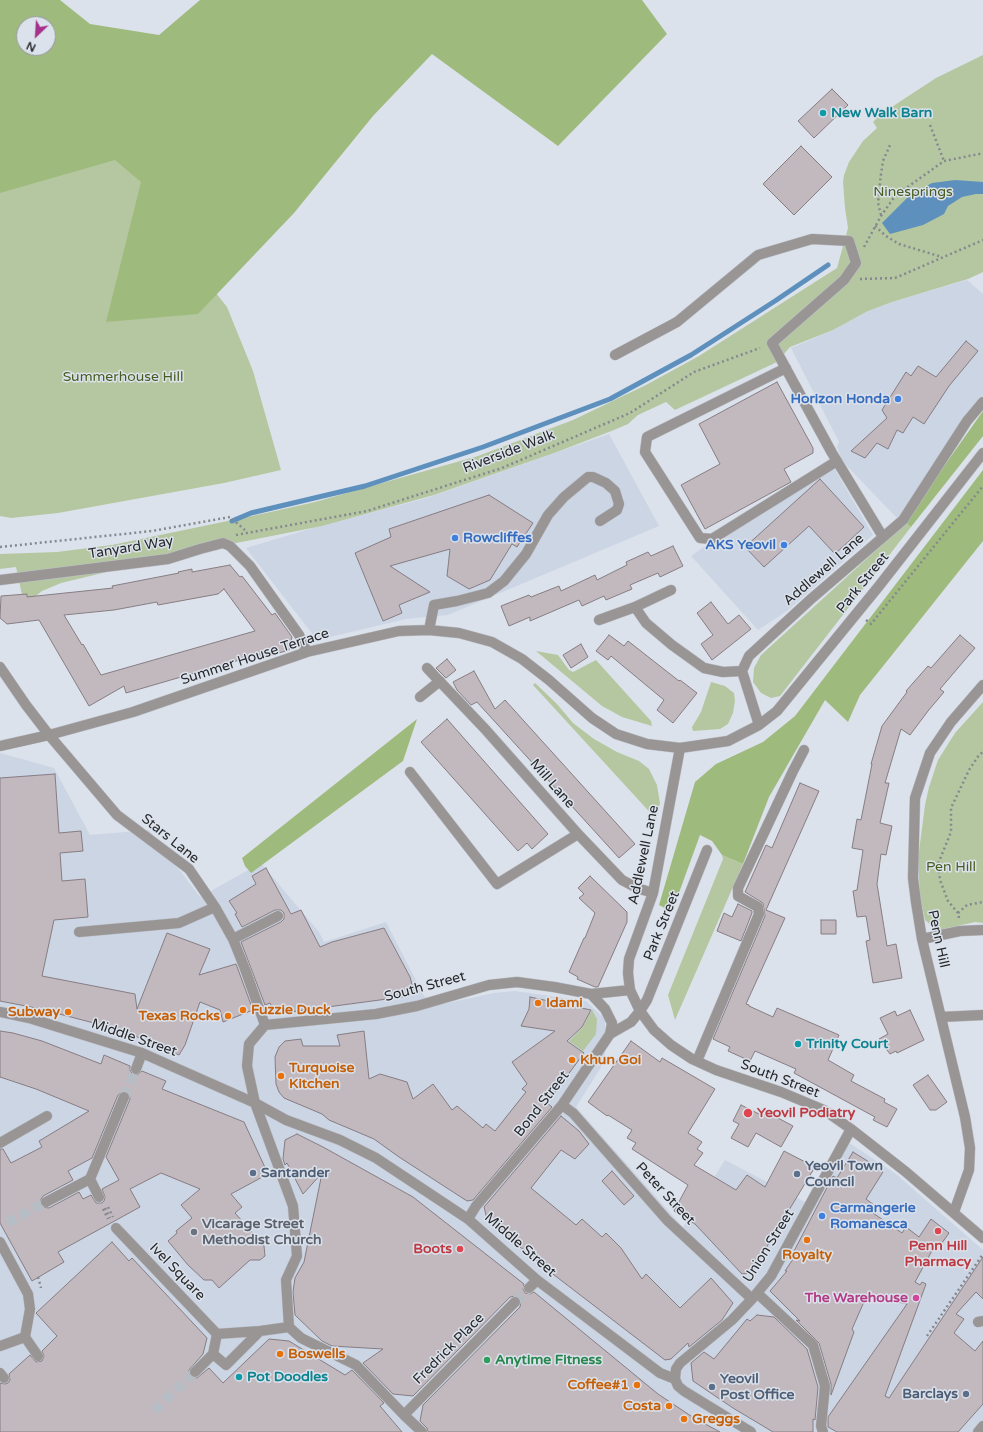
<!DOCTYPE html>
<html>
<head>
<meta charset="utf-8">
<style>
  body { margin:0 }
  #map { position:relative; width:983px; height:1432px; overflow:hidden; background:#dce2eb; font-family:"Varela Round",sans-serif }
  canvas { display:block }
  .north { position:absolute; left:16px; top:16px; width:40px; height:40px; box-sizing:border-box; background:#dce2eb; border:1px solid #93979e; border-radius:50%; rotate:205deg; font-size:11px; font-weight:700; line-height:16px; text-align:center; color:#25272a }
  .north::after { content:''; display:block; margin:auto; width:14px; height:18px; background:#a4318c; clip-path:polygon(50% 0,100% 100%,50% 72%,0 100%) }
</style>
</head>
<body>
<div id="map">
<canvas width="983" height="1432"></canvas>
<div class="north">N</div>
</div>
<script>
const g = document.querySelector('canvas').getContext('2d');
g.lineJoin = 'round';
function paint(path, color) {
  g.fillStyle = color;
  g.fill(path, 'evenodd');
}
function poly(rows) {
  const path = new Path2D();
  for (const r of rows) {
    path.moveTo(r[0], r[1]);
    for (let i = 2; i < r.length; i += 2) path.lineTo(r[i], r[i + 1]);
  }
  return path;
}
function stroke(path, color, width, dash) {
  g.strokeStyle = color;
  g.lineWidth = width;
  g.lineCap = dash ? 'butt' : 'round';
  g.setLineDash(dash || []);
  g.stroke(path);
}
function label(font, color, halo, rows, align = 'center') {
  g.font = font + ' "Varela Round",sans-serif';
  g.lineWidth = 3;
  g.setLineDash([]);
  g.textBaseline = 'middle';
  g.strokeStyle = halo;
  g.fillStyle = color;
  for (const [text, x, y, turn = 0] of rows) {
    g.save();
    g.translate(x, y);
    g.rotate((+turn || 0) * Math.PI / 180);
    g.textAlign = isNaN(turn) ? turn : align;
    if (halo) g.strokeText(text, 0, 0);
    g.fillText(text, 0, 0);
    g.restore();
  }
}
paint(poly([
  [967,280,983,294,983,395,976,403,912,499,897,518,842,461,837,447,839,442,791,348,833,330,868,311,892,302],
  [609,434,659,526,448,615,406,619,317,640,246,548,313,528,427,498],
  [829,459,873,535,787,611,758,630,691,556],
  [0,753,54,768,90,835,149,830,200,897,261,863,319,932,324,942,386,922,424,996,434,1006,494,993,515,991,586,1001,605,1019,605,1061,576,1107,683,1227,725,1160,807,1203,842,1138,896,1174,983,1250,983,1432,0,1432]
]), '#ccd5e4');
paint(poly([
  [0,0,4,0,24,48,109,133,216,293,227,307,253,371,281,470,224,483,58,513,11,518,0,516],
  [983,55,983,272,968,279,892,302,868,311,833,330,790,347,777,362,675,410,666,402,638,415,628,424,614,430,557,452,434,495,322,526,186,553,61,583,42,591,30,601,24,604,16,567,0,569,0,554,57,552,112,545,266,513,315,502,478,456,573,420,646,385,699,356,837,268,848,228,845,208,843,182,844,175,849,162,863,141,877,128,873,122,881,114,936,78],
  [906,523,911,527,780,696,771,698,761,693,753,682,754,668,761,655],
  [536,651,558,655,569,670,573,672,596,660,651,721,652,726,622,717,602,706],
  [711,682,725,686,734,693,735,701,733,713,728,724,720,729,693,731,692,727,701,712],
  [535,683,557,704,573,723,594,739,617,752,639,761,649,769,657,785,660,803,656,819,533,685],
  [983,702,983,923,975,922,944,929,938,929,933,927,925,920,920,896,918,859,925,805,929,787,938,760,955,733],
  [722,855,743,864,675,1020,668,995,723,859],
  [592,1010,597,1019,596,1034,583,1051,569,1041,583,1027]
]), '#b5c7a0');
paint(poly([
  [0,0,60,0,90,24,159,35,200,0,642,0,667,34,558,146,432,54,373,116,294,213,198,314,106,322,141,182,115,160,0,193],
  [24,24,48,24,48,48,24,48],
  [983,411,983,436,911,527,906,523,918,503],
  [983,470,983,541,860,695,848,722,825,700,769,797,743,864,722,855,712,841,700,835,672,912,659,905,695,782,716,764,763,742,795,716],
  [417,719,403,761,251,873,245,866,242,858]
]), '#9fba7d');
paint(poly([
  [955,180,983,182,983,194,976,194,962,197,948,206,944,214,923,225,890,234,882,223,909,196,932,183]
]), '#5e90bd');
stroke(poly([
  [232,521,251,513,365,486,483,447,610,399,691,355,775,301,828,265]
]), '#5e90bd', 5);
const building = poly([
  [832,89,848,105,814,138,798,121,832,89],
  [801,146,832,177,794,215,763,184,801,146],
  [966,341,978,351,949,386,924,424,913,417,903,433,897,430,888,449,877,443,865,458,851,451,887,418,882,410,906,372,911,376,918,366,936,377,966,341],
  [777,382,813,448,813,453,784,469,791,482,705,529,681,485,720,464,699,424,777,382],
  [820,479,864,527,835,554,809,526,764,567,745,547,820,479],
  [489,495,533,523,517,547,512,544,490,580,469,589,447,576,450,549,390,566,430,592,399,605,402,613,383,621,355,553,391,537,389,529,489,495],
  [673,546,683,566,660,577,658,573,630,585,632,589,606,600,604,596,582,606,579,600,530,621,530,617,509,626,501,606,529,595,531,597,559,586,561,591,595,575,597,580,627,565,626,562,648,552,651,556,673,546],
  [230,565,240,577,242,576,272,615,275,613,292,637,289,650,262,658,260,654,126,693,124,686,89,706,39,620,7,624,0,618,1,596,27,594,27,597,113,588,112,586,179,573,178,572,192,569,192,572,230,565],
  [224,589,255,631,101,675,83,644,82,645,64,615,114,610,157,602,158,605,218,594,224,589],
  [711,602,728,624,739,615,751,629,712,660,701,644,713,635,697,613,711,602],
  [609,635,624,646,628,641,679,681,680,680,697,693,673,723,657,710,664,700,611,656,608,660,596,651,609,635],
  [960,635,975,648,940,689,944,692,928,711,910,735,901,729,885,783,889,783,880,823,892,826,886,855,881,854,877,884,887,946,896,944,902,978,873,983,866,941,870,940,866,916,857,917,853,891,857,890,863,850,852,848,857,819,861,820,872,764,871,764,882,726,907,692,906,691,928,666,931,668,960,635],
  [581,644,588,657,571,668,563,655,581,644],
  [447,659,456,670,446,678,436,668,447,659],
  [474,671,495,709,505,700,635,844,619,858,477,702,471,705,457,690,453,682,474,671],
  [447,719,548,834,532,849,527,843,518,851,421,742,447,719],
  [55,774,59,833,81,831,83,851,60,853,62,881,85,879,88,917,54,920,42,976,135,994,137,1009,167,933,210,949,199,975,236,964,253,1010,223,1022,220,1010,200,1002,185,1045,179,1055,121,1030,36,1008,0,1001,0,778,55,774],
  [800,783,819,791,766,910,785,918,746,1004,749,1005,749,1006,773,1017,777,1008,839,1035,828,1060,854,1075,851,1081,885,1099,884,1102,897,1109,887,1127,873,1120,875,1117,794,1073,796,1069,755,1051,750,1061,728,1051,730,1047,713,1039,765,916,763,903,745,892,766,845,772,848,800,783],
  [266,868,291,914,301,910,320,947,332,942,384,928,410,977,414,992,402,997,275,1014,270,1003,265,1005,241,942,281,922,284,919,284,913,281,910,275,910,242,927,235,914,237,913,229,901,256,884,252,876,266,868],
  [590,876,627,912,627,922,598,987,595,987,577,979,578,977,569,972,584,938,585,938,595,913,579,898,584,894,578,888,590,876],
  [738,904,752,911,752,913,741,941,717,931,724,913,732,917,738,904],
  [821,920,836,920,836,934,821,934,821,920],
  [530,997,591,1010,582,1027,567,1041,584,1053,547,1103,552,1107,473,1200,467,1201,399,1157,374,1139,329,1120,322,1114,284,1098,279,1092,276,1084,275,1057,279,1047,285,1041,301,1039,303,1046,340,1046,337,1035,364,1031,369,1079,380,1074,407,1082,413,1099,433,1084,452,1110,457,1106,483,1128,486,1124,495,1131,526,1092,522,1089,527,1084,512,1062,555,1031,521,1026,529,1009,530,997],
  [910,1010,924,1040,897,1053,896,1051,890,1054,879,1039,888,1034,880,1018,895,1011,897,1016,910,1010],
  [0,1031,13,1033,42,1041,101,1064,104,1055,130,1066,130,1070,133,1075,137,1075,142,1071,166,1081,162,1089,244,1122,268,1174,231,1194,242,1207,235,1213,264,1246,265,1256,260,1260,250,1260,219,1288,212,1280,204,1280,188,1265,168,1241,177,1233,176,1231,192,1218,181,1205,200,1189,161,1173,130,1189,140,1207,58,1252,64,1262,32,1281,0,1223,0,1149,3,1149,11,1163,42,1147,39,1141,89,1111,36,1089,0,1077,0,1031],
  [124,1091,129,1093,130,1099,106,1157,119,1180,102,1189,105,1197,104,1201,102,1203,96,1203,91,1195,83,1199,79,1192,49,1208,42,1207,40,1201,43,1196,73,1180,68,1171,92,1158,118,1095,124,1091],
  [631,1041,660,1062,662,1058,715,1089,688,1133,702,1142,697,1149,703,1153,694,1165,736,1190,747,1175,765,1187,784,1151,815,1167,751,1273,742,1274,695,1224,674,1211,688,1185,632,1149,636,1143,627,1138,632,1130,608,1115,607,1116,588,1102,631,1041],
  [928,1075,947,1102,936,1110,930,1110,913,1085,928,1075],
  [741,1105,759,1114,761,1109,793,1126,781,1147,756,1133,748,1147,731,1138,739,1124,733,1121,741,1105],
  [561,1116,579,1131,589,1144,575,1159,561,1150,531,1188,576,1225,582,1219,602,1237,606,1233,621,1248,642,1279,646,1274,680,1308,711,1278,733,1303,722,1320,689,1347,688,1343,671,1359,665,1360,652,1350,545,1268,487,1219,484,1207,561,1116],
  [297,1134,323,1147,413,1197,524,1284,523,1289,525,1293,530,1294,534,1292,658,1394,694,1418,720,1432,428,1432,427,1428,420,1421,423,1405,520,1307,521,1300,516,1296,510,1297,413,1396,393,1394,363,1363,383,1349,332,1346,322,1341,295,1315,293,1292,295,1278,304,1262,322,1173,303,1194,287,1163,285,1165,283,1159,285,1140,297,1134],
  [853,1152,874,1165,873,1166,883,1172,866,1199,874,1205,870,1211,902,1233,906,1227,919,1237,931,1219,949,1233,939,1247,935,1245,915,1282,920,1285,922,1282,926,1284,885,1396,889,1398,983,1257,983,1299,976,1292,956,1314,964,1319,954,1333,975,1351,983,1341,983,1404,958,1432,837,1432,828,1427,828,1417,907,1304,867,1295,852,1329,854,1332,831,1395,831,1384,819,1343,796,1320,800,1321,770,1291,787,1271,785,1271,797,1253,794,1251,833,1176,837,1178,853,1152],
  [612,1171,634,1196,624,1205,602,1181,612,1171],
  [112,1242,129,1261,132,1258,207,1338,203,1354,189,1370,189,1374,191,1377,197,1378,209,1368,223,1383,269,1339,289,1341,345,1375,352,1370,384,1403,380,1406,402,1432,0,1432,0,1383,5,1384,8,1383,10,1380,9,1374,30,1355,36,1362,42,1361,44,1356,42,1351,57,1336,36,1313,112,1242],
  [757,1315,774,1317,807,1349,818,1387,815,1420,813,1419,813,1432,773,1432,733,1408,693,1381,691,1363,704,1352,714,1359,747,1319,750,1321,757,1315]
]);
paint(building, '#c2b9bf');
stroke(building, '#867d83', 1);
stroke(poly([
  [124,1097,136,1069],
  [7,1223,46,1202],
  [515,1302,529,1288],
  [154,1411,195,1372]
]), '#b7bdc4', 10, [10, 5]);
const minor = poly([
  [615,355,677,322,758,255,812,239,849,241,856,263,844,280,772,343,832,453,883,537],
  [786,368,647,437,645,452,700,538,712,539,837,461],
  [0,580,168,559,200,549,223,543,230,546,250,566,299,635,307,652],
  [635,607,671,590],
  [599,620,635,607,646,623,672,645,704,668,723,672,742,671],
  [429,630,434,605,457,601,488,593,504,581,526,554,548,515,564,497,588,477,593,477,606,483,615,491,619,504,617,510,600,521],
  [0,667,26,705,49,735,117,815,189,869,215,907,233,939,245,969,265,1025],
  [427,668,485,729,578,834,622,880,637,888,653,893],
  [420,697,440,681],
  [759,725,742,671,749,656,811,599,903,520,967,421,983,402],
  [0,746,49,735,133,712,307,652,399,631,429,630,459,633,492,642,522,659,549,680,592,718,616,734,647,744,680,748,728,741,759,725,777,711,879,586,983,453],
  [680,748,653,893,629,959,628,973,630,990,640,1011,654,1030,671,1045,692,1059,716,1070,781,1092,824,1110,851,1129,906,1172,983,1238],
  [410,772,497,884,578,834],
  [79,932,179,923,215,907],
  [233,939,278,916],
  [922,939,960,931,983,930],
  [591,994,605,1009,612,1023,610,1034],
  [0,1012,29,1018,142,1053,255,1103,293,1206,297,1256,286,1280,289,1327],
  [941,1017,983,1015],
  [265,1025,249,1044,247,1066,255,1103,286,1120,340,1140,376,1158,468,1219,537,1280,660,1373,675,1379,678,1386,684,1391,751,1432],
  [265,1025,376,1014,417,1006,489,985,517,982,554,987,591,994,630,990],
  [697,1061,759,914,758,907,738,896,738,888,793,771,804,750],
  [136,1069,142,1053],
  [562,1105,573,1113,667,1220,752,1299],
  [0,1143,47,1116],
  [90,1179,99,1197],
  [46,1202,90,1179,124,1097],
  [954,1212,969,1170,970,1148,965,1117,922,939,916,902,913,878,915,798,930,753,951,722,983,685],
  [468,1219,476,1206,562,1105,610,1034,631,1022,640,1011,647,1000,707,850],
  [116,1228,217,1334,260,1331,289,1327],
  [0,1242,28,1294,30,1309,25,1337],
  [529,1288,537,1280],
  [757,1293,813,1345,825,1386,821,1426,823,1432],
  [978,1322,983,1321],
  [289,1327,301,1338,356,1365,404,1415,422,1432],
  [217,1334,213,1354,226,1365,260,1331],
  [0,1346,25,1337,38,1356],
  [195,1372,213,1354],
  [0,1373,4,1378],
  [675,1379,676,1369,680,1363,732,1320,752,1299,771,1276,851,1129],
  [404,1415,515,1302],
  [978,1432,983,1426]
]);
stroke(minor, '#bbc0c8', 11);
stroke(poly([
  [930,125,944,161],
  [881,215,878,203,881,174,883,161,890,145],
  [875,226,886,236,899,244,942,257],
  [864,247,881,216,895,196,944,161,979,154,983,155],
  [860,279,895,278,983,240],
  [236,535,367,511,502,468,630,413,694,372,760,348],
  [0,547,152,531,230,517,247,532],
  [866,620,871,624,983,486],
  [958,913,967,905,983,902],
  [959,918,958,913,948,901,940,880,938,864,951,832,951,808,969,770,979,755,983,752],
  [108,1207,113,1217],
  [105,1208,110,1218],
  [103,1209,108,1219],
  [38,1277,41,1288],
  [927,1336,983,1254]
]), '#85898f', 2.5, [2, 3]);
stroke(minor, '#9a9595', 10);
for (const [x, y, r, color] of [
  [823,113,4,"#0f9aa8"],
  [898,399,4,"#3f7fe0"],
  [455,538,4,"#3f7fe0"],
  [784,545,4,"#3f7fe0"],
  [538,1003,4,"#e8710a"],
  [243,1010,4,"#e8710a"],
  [68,1012,4,"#e8710a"],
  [228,1016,4,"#e8710a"],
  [798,1044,4,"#0f9aa8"],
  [572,1060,4,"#e8710a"],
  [281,1076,4,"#e8710a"],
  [748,1113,5,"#e0444e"],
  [253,1173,4,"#5c6f8a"],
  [797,1174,4,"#5c6f8a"],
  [822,1216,4,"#3f7fe0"],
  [938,1231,4,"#e0444e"],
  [194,1232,4,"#6b7280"],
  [807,1240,4,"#e8710a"],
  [460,1249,4,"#e0444e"],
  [916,1298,4,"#d1479c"],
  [280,1354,4,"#e8710a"],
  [487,1360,4,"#2e9e5b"],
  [239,1377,4,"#0f9aa8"],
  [637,1385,4,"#e8710a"],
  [712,1387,4,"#5c6f8a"],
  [966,1394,4,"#5c6f8a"],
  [669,1406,4,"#e8710a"],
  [684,1419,4,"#e8710a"]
]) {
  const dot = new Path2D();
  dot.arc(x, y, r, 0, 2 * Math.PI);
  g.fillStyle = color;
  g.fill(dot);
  stroke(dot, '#dce2eb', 1.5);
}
label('bold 14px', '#0d838f', '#dce2eb', [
  ["New Walk Barn",831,113],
  ["Trinity Court",806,1044],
  ["Pot Doodles",247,1377]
], 'left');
label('14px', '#455d1e', '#dce2eb', [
  ["Ninesprings",913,192],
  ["Summerhouse Hill",123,377],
  ["Pen Hill",951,867]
]);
label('bold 14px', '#366cbe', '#dce2eb', [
  ["Horizon Honda",890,399],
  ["Rowcliffes",463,538,"left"],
  ["AKS Yeovil",776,545],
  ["Carmangerie",830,1208,"left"],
  ["Romanesca",830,1224,"left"]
], 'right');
label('14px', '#25272a', '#dce2eb', [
  ["Riverside Walk",509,452,-21],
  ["Tanyard Way",131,548,-9],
  ["Addlewell Lane",824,570,-41],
  ["Park Street",863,583,-51],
  ["Summer House Terrace",255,657,-18],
  ["Mill Lane",552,784,49],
  ["Stars Lane",170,839,39],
  ["Addlewell Lane",644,855,-78],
  ["Park Street",662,926,-68],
  ["Penn Hill",938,939,78],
  ["South Street",425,987,-15],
  ["Middle Street",134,1038,19],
  ["South Street",780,1079,21],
  ["Bond Street",542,1104,-52],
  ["Peter Street",665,1194,47],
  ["Middle Street",520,1245,41],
  ["Union Street",769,1246,-58],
  ["Ivel Square",177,1272,46],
  ["Fredrick Place",449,1349,-45]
]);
label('bold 14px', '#c56008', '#dce2eb', [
  ["Idami",546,1003],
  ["Fuzzie Duck",251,1010],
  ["Subway",60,1012,"right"],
  ["Texas Rocks",220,1016,"right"],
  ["Khun Goi",580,1060],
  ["Turquoise",289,1068],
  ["Kitchen",289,1084],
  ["Royalty",807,1255,"center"],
  ["Boswells",288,1354],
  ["Coffee#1",629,1385,"right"],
  ["Costa",661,1406,"right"],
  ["Greggs",692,1419]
], 'left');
label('bold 14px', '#be3a42', '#dce2eb', [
  ["Yeovil Podiatry",757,1113],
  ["Penn Hill",938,1246,"center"],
  ["Pharmacy",938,1262,"center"],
  ["Boots",452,1249,"right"]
], 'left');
label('bold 14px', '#4e5e75', '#dce2eb', [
  ["Yeovil Town",805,1166],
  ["Council",805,1182],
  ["Santander",261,1173],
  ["Yeovil",720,1379],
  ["Post Office",720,1395],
  ["Barclays",958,1394,"right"]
], 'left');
label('bold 14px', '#5b616d', '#dce2eb', [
  ["Vicarage Street",202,1224],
  ["Methodist Church",202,1240]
], 'left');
label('bold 14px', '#b23c85', '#dce2eb', [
  ["The Warehouse",908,1298]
], 'right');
label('bold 14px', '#27864d', '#dce2eb', [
  ["Anytime Fitness",495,1360]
], 'left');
</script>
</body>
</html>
